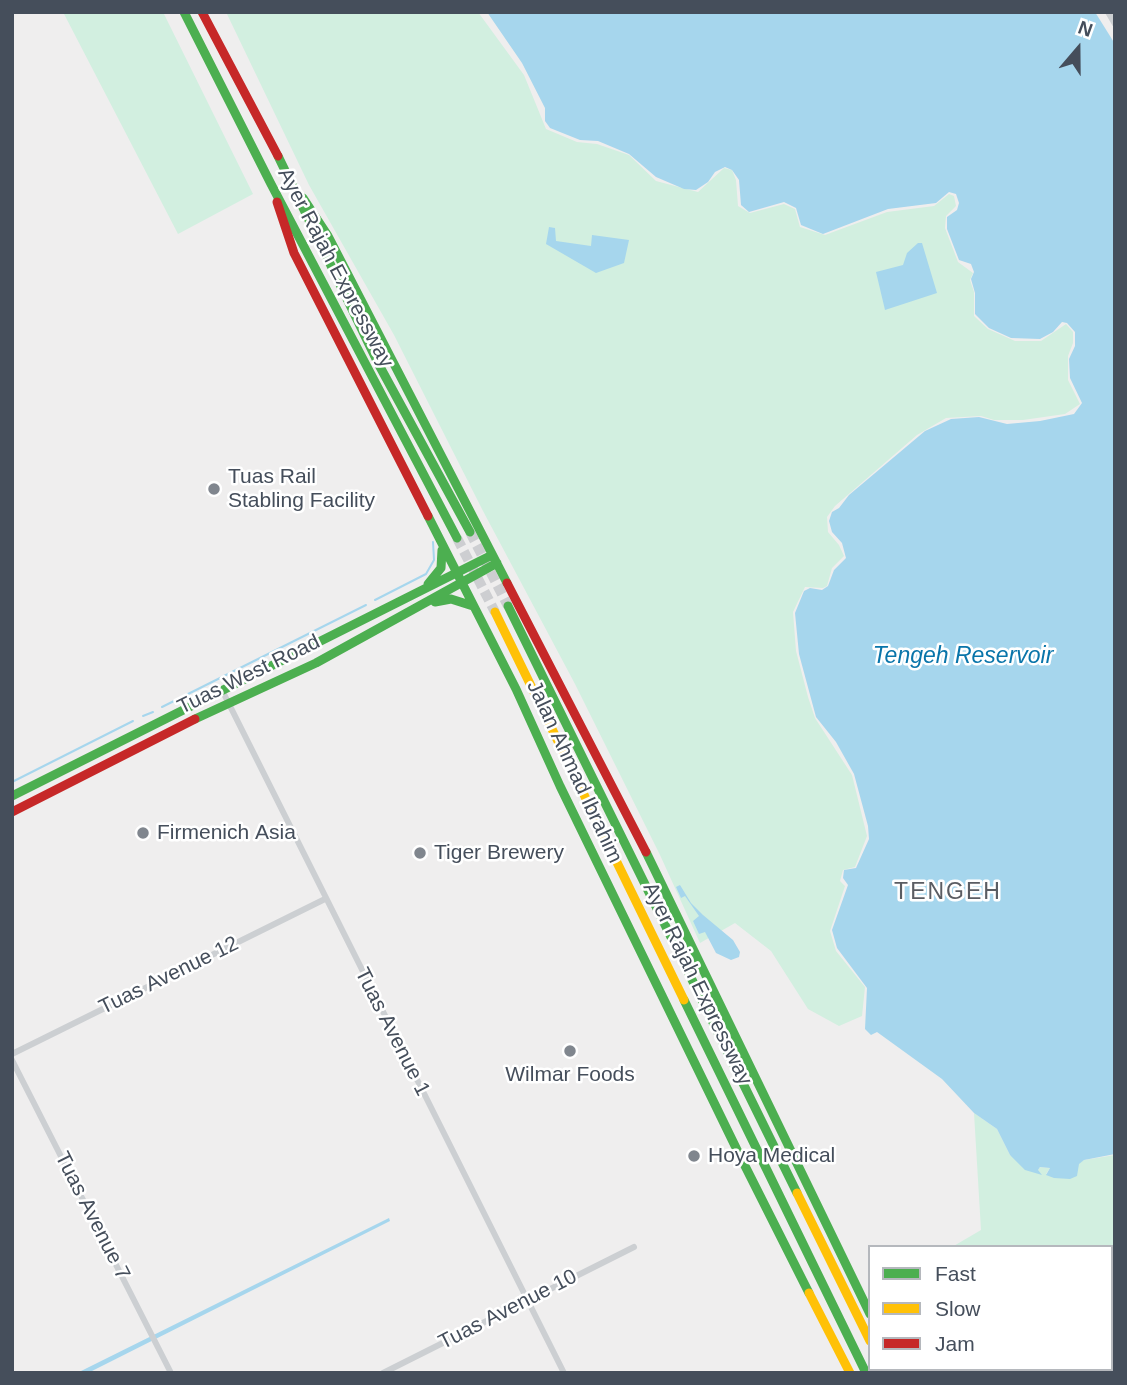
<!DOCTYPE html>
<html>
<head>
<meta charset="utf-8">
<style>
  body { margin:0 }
  #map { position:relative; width:1127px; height:1385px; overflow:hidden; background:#efeeee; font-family:Helvetica,sans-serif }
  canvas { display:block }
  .frame { position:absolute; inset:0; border:14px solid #454e5b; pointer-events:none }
  .legend { position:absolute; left:868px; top:1245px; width:245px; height:126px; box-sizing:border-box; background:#fff; border:2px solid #b5b8bd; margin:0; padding:9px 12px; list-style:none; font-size:21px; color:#454e5b }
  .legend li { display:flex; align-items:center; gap:14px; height:35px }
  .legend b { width:35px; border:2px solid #b5b8bd }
  .north { position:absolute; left:1043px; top:14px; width:70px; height:70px; -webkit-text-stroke:5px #fff; paint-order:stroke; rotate:20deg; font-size:19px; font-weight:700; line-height:28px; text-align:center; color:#454e5b }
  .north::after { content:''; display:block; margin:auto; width:24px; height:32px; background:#454e5b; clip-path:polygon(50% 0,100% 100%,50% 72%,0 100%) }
</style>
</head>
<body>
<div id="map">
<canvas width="1127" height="1385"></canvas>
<div class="frame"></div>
<ul class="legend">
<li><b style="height:9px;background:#4caf50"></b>Fast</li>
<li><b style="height:9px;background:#ffc107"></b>Slow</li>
<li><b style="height:9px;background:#c62828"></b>Jam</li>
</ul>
<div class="north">N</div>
</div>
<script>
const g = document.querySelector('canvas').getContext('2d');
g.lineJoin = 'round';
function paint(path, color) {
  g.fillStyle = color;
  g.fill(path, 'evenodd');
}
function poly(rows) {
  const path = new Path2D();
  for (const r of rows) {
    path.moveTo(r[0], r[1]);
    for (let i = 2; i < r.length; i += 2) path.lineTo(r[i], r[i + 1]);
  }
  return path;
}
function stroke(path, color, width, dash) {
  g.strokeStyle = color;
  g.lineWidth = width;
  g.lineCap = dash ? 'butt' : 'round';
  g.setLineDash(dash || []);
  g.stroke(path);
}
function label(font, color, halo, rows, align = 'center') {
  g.font = font + ' Helvetica,sans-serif';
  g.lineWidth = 5;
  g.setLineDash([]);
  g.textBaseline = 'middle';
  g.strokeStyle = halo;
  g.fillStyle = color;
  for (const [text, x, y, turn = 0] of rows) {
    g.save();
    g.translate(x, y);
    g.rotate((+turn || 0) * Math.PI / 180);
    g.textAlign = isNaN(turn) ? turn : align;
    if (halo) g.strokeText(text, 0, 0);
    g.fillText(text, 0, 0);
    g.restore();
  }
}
paint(poly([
  [63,12,163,12,253,194,178,234],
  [226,12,478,12,524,75,546,129,577,142,597,144,629,155,656,181,698,192,724,168,732,170,736,180,738,206,750,213,784,204,795,209,800,227,825,235,887,212,934,206,949,194,954,196,956,206,946,216,945,228,958,262,973,273,970,280,974,292,974,316,988,329,1015,341,1041,341,1066,324,1073,332,1073,343,1068,356,1068,380,1080,404,1065,414,1023,420,994,420,981,416,946,418,917,435,835,506,827,517,828,532,839,545,844,556,832,568,827,586,823,588,805,587,793,612,796,651,808,697,815,718,852,775,867,836,855,867,843,870,840,881,845,886,830,931,836,951,865,987,862,1016,839,1026,808,1009,771,951,735,923,700,943,660,855,575,684,483,511,394,335,309,185],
  [974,1113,997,1129,1010,1155,1038,1170,1040,1167,1050,1168,1046,1174,1084,1160,1115,1155,1115,1373,922,1373,920,1369,1111,1369,1111,1247,952,1247,981,1230]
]), '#d2efe0');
paint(poly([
  [487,12,1095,12,1115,44,1115,1154,1084,1160,1079,1164,1077,1176,1070,1179,1054,1178,1046,1175,1050,1168,1040,1167,1038,1170,1042,1175,1025,1170,1010,1155,997,1129,974,1113,942,1079,877,1032,871,1035,865,1029,867,988,837,948,832,930,848,885,843,878,844,870,856,868,869,839,868,826,854,774,836,742,816,717,799,654,795,613,804,591,810,588,822,590,828,586,834,570,846,558,842,543,832,532,829,521,832,512,839,508,849,495,925,431,951,419,979,417,1007,424,1040,421,1074,414,1082,403,1070,378,1069,359,1075,346,1075,332,1067,323,1062,322,1053,332,1040,339,1011,338,989,328,975,314,975,293,971,279,974,272,971,264,959,260,947,229,947,217,957,210,959,203,956,194,949,192,936,203,888,209,823,234,801,225,796,208,784,202,749,212,741,205,739,180,732,170,725,167,715,172,708,182,696,190,684,189,656,177,629,154,598,141,580,140,550,128,545,121,545,108,522,63],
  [549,227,555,228,556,241,591,246,592,235,629,240,624,263,596,273,546,244],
  [918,243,922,243,937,293,885,310,876,272,903,265,907,253],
  [680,885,691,903,703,915,733,940,740,952,739,957,731,960,716,953,705,932,699,934,693,921,699,916,685,896,681,898,676,887],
  [389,1218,390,1221,88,1373,77,1373]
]), '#a6d6ed');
stroke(poly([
  [375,600,426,574,434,560,433,542],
  [162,707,366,605],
  [143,716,153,712],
  [12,782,133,721]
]), '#a6d6ed', 2);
stroke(poly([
  [470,532,508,606],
  [457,538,495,612]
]), '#cdced1', 10, [10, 5]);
stroke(poly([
  [1108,12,1115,24],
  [222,690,564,1373],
  [12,1054,325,899],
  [12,1060,171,1373],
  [383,1373,634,1247]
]), '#cccfd2', 6);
stroke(poly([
  [184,12,271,184,457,538],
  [278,156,379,365,470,532],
  [303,198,328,236,507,583],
  [428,516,516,689,560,786,739,1154,809,1293],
  [428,584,441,568,442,550],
  [435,602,451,599,473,606],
  [508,606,797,1193],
  [195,719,316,663,497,563],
  [12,796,492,555],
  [646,852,870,1314],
  [684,1000,866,1373]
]), '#4caf50', 9);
stroke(poly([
  [495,612,684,1000],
  [797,1193,870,1341],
  [809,1293,850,1373],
  [884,1369,885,1373],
  [895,1369,897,1373]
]), '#ffc107', 9);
stroke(poly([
  [202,12,278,156],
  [277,202,294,253,428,516],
  [507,583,646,852],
  [12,812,195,719]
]), '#c62828', 9);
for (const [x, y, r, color] of [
  [214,489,7,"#80868e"],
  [143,833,7,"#80868e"],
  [420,853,7,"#80868e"],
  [570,1051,7,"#80868e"],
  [694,1156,7,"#80868e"]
]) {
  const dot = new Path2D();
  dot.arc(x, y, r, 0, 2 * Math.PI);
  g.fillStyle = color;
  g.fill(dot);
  stroke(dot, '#fff', 2.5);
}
label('21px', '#454e5b', '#fff', [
  ["Ayer Rajah Expressway",335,268,62],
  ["Tuas West Road",249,675,-26],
  ["Jalan Ahmad Ibrahim",574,772,65],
  ["Tuas Avenue 12",169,976,-26],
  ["Ayer Rajah Expressway",697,984,64],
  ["Tuas Avenue 1",392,1032,63],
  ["Tuas Avenue 7",92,1216,63],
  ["Tuas Avenue 10",508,1310,-27]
]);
label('21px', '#454e5b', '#fff', [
  ["Tuas Rail",228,477],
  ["Stabling Facility",228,501],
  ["Firmenich Asia",157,833],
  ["Tiger Brewery",434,853],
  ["Wilmar Foods",570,1075,"center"],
  ["Hoya Medical",708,1156]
], 'left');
label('italic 23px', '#0975aa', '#fff', [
  ["Tengeh Reservoir",963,657]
]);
g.letterSpacing = '2px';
label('23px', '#5a5d63', '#fff', [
  ["TENGEH",948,893]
]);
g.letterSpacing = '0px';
</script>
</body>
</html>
